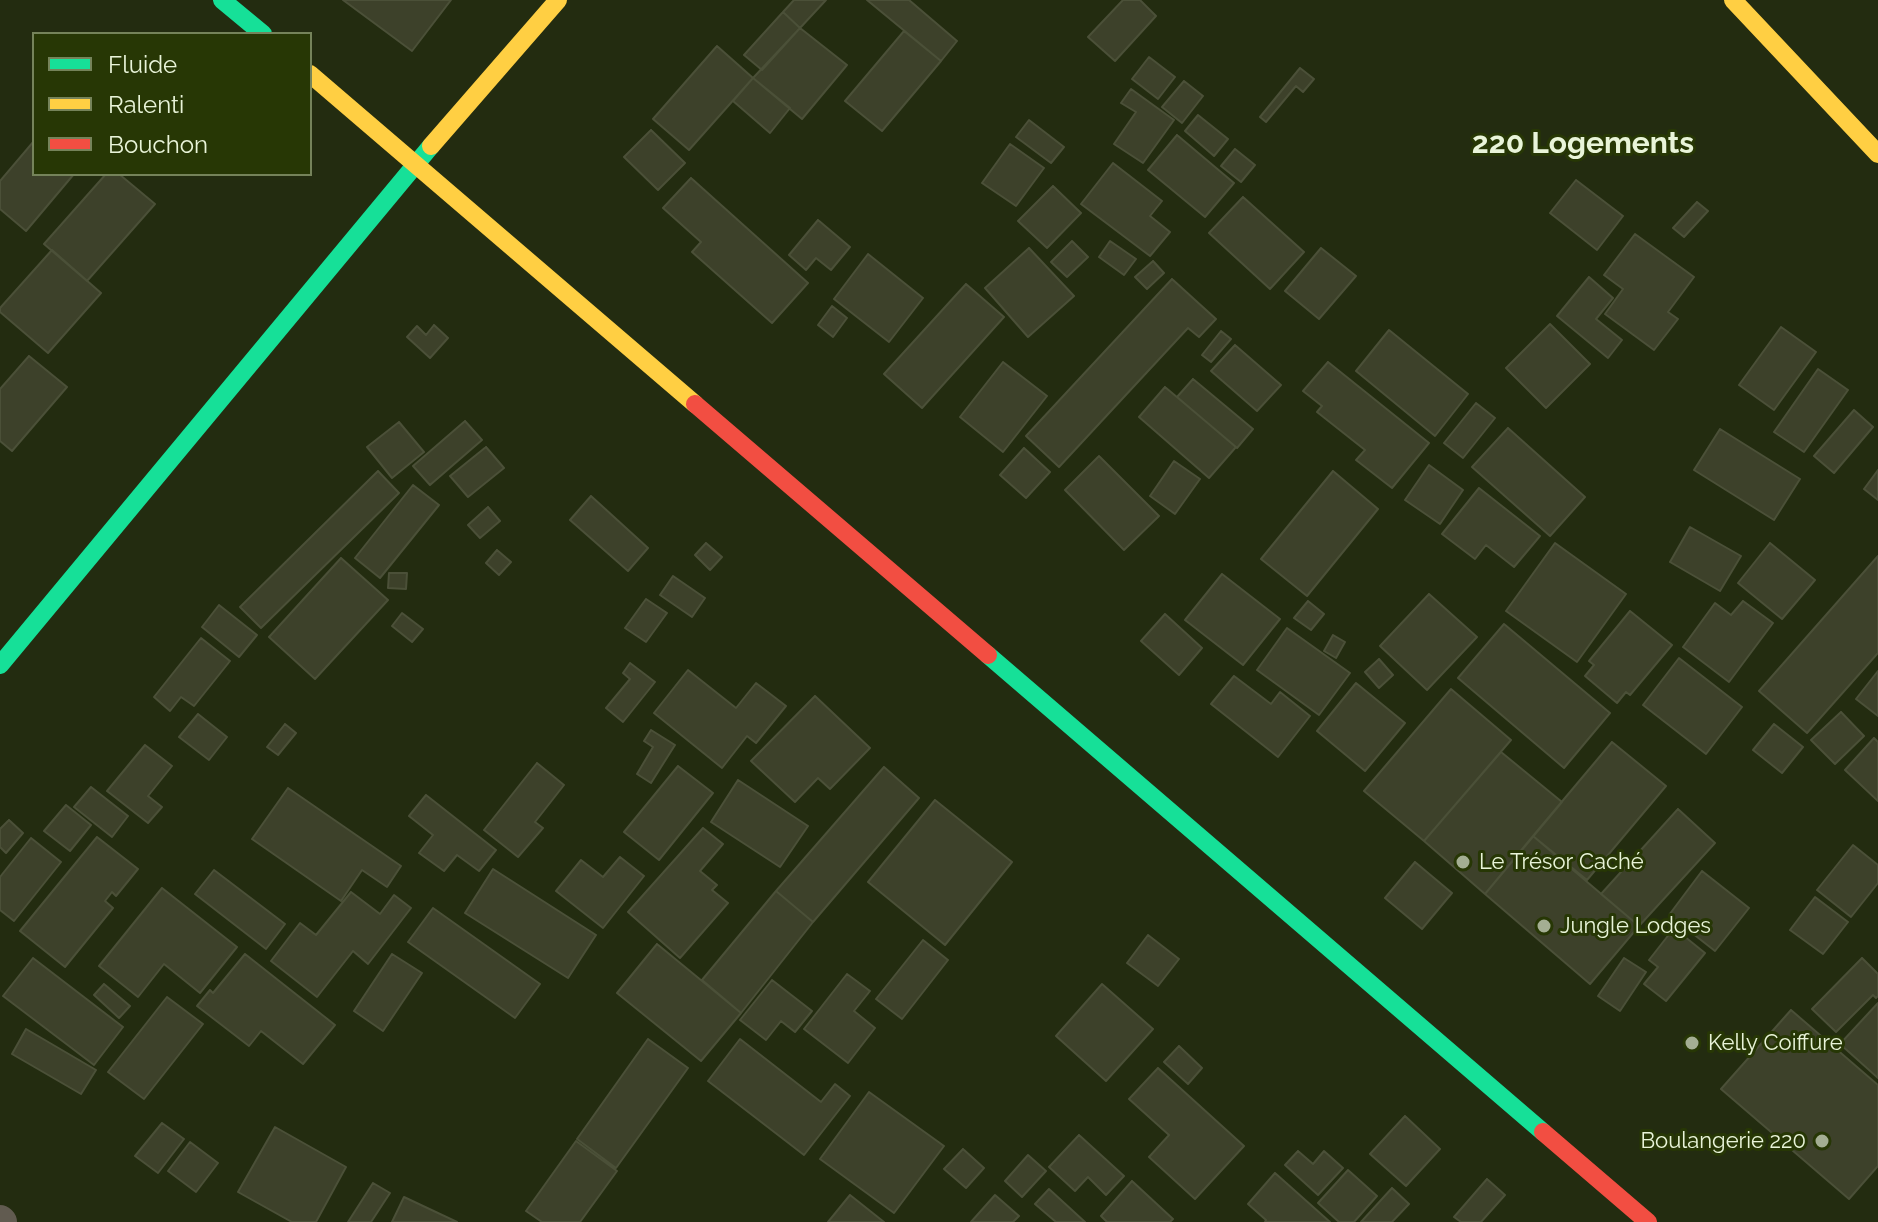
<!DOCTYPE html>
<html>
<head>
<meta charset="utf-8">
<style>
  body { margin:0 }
  #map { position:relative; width:1878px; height:1222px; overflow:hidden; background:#232c10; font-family:Raleway,sans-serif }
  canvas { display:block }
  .legend { position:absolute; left:32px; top:32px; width:280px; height:144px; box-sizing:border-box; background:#273705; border:2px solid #75835a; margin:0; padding:10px 14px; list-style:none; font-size:24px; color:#e9f4d9 }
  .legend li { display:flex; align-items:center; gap:16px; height:40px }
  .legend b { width:40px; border:2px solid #75835a }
</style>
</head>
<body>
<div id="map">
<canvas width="1878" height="1222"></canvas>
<ul class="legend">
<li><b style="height:10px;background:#16e098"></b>Fluide</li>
<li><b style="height:10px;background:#ffcf43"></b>Ralenti</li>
<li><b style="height:10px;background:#f24e42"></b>Bouchon</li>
</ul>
</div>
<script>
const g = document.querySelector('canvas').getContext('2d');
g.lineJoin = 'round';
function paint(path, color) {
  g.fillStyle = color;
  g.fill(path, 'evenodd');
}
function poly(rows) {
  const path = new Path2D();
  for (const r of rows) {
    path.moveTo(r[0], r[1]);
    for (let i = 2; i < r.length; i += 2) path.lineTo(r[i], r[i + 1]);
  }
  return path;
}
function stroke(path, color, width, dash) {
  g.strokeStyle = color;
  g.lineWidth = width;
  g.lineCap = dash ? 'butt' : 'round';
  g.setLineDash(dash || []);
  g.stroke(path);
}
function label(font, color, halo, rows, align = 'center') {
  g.font = font + ' Raleway,sans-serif';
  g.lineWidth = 6;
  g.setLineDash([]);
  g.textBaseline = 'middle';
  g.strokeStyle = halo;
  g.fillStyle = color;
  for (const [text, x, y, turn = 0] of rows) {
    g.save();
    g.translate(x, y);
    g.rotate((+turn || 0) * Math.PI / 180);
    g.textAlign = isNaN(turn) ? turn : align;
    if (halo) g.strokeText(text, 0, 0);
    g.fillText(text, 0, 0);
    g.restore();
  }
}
const building = poly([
  [343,0,451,0,412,51,343,0],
  [794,0,826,0,800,28,783,12,794,0],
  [867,0,909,0,957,41,941,61,867,0],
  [1123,0,1140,0,1156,16,1115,61,1088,37,1123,0],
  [783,12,800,28,762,70,744,55,783,12],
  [800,28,847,65,802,119,753,78,800,28],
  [904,31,941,61,882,131,845,101,904,31],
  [717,46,753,78,689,150,653,119,717,46],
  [1149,57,1175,77,1158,99,1132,79,1149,57],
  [1300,68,1314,79,1303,92,1296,86,1266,122,1260,117,1300,68],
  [753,78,790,108,770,133,733,101,753,78],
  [1184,81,1203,96,1182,123,1162,107,1184,81],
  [1131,89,1174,120,1143,163,1114,144,1136,112,1121,103,1131,89],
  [1198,115,1228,139,1214,156,1185,131,1198,115],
  [1029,120,1064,147,1051,163,1016,137,1029,120],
  [651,130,685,163,658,190,624,157,651,130],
  [1177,135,1234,183,1205,217,1148,170,1177,135],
  [34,141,34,174,74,174,26,231,0,209,0,181,34,141],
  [1010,144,1044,168,1016,206,982,183,1010,144],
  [1235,149,1255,165,1241,182,1221,166,1235,149],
  [1113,163,1162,201,1150,216,1170,232,1150,256,1081,204,1113,163],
  [106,174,119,174,155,204,87,281,44,244,106,174],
  [691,178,808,283,772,323,692,252,701,242,663,208,691,178],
  [1576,180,1623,216,1597,250,1550,213,1576,180],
  [1053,186,1081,213,1047,248,1018,221,1053,186],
  [1243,197,1304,252,1270,289,1209,233,1243,197],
  [1697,202,1708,211,1684,237,1673,228,1697,202],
  [818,220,850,247,831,270,816,258,806,270,789,255,818,220],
  [1635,234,1694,277,1668,312,1678,319,1654,350,1605,314,1623,289,1604,275,1635,234],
  [1072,241,1088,257,1067,277,1051,262,1072,241],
  [1110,241,1136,259,1124,275,1099,257,1110,241],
  [1029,248,1074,296,1028,337,985,288,1029,248],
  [1321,248,1356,276,1319,319,1285,291,1321,248],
  [52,250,101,293,48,353,0,312,0,308,52,250],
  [868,254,923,298,889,342,834,299,868,254],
  [1153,261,1164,273,1147,289,1135,277,1153,261],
  [1589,277,1613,298,1596,319,1622,340,1608,358,1557,316,1589,277],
  [1172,279,1216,319,1199,337,1188,328,1059,467,1026,436,1172,279],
  [966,284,1004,317,922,408,884,374,966,284],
  [832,306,847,318,833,337,818,325,832,306],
  [1550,324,1590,364,1546,408,1506,368,1550,324],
  [434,325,448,338,430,358,407,337,417,326,426,335,434,325],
  [1781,327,1816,352,1774,410,1739,385,1781,327],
  [1389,330,1468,394,1435,436,1356,371,1389,330],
  [1221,331,1231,339,1211,362,1202,355,1221,331],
  [1235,345,1281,385,1257,411,1211,371,1235,345],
  [29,356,67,387,12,451,0,441,0,389,29,356],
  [1003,362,1047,396,1003,452,960,417,1003,362],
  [1328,362,1429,443,1392,488,1356,460,1365,450,1317,412,1322,406,1303,391,1328,362],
  [1818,369,1848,390,1804,452,1774,432,1818,369],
  [1193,379,1253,429,1237,448,1177,397,1193,379],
  [1165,387,1236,447,1209,478,1139,417,1165,387],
  [1476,403,1495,418,1463,458,1444,443,1476,403],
  [1854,410,1873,427,1834,473,1814,456,1854,410],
  [465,421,482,440,430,485,413,466,465,421],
  [399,422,424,452,392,478,367,447,399,422],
  [1508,428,1585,497,1550,536,1472,467,1508,428],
  [1720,429,1800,479,1774,520,1694,470,1720,429],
  [486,447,504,468,468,497,450,476,486,447],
  [1024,448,1050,472,1026,498,1000,475,1024,448],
  [1099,456,1159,516,1124,550,1065,490,1099,456],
  [1174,461,1200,479,1175,514,1150,496,1174,461],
  [1429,465,1463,490,1440,524,1405,500,1429,465],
  [1878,470,1878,500,1864,489,1878,470],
  [378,471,399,493,261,628,240,607,378,471],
  [1333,471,1378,509,1307,596,1261,559,1333,471],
  [413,485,439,505,380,578,355,558,413,485],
  [1479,488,1540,536,1514,567,1486,545,1475,559,1442,534,1479,488],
  [591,496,648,548,628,571,570,520,591,496],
  [488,507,500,521,480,538,468,525,488,507],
  [1690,527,1741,556,1720,591,1670,562,1690,527],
  [706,543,722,557,710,570,695,555,706,543],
  [1555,543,1626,594,1577,662,1506,611,1555,543],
  [1770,543,1815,580,1782,619,1738,583,1770,543],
  [497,550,511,562,499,575,486,563,497,550],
  [1878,556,1878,653,1807,733,1759,691,1878,556],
  [341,558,388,600,315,679,269,637,341,558],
  [389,573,407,573,406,589,388,588,389,573],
  [1222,574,1280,619,1243,665,1185,620,1222,574],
  [673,576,705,598,692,617,660,595,673,576],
  [1429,594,1477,637,1427,690,1380,646,1429,594],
  [646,599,667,613,646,642,625,628,646,599],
  [1308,601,1324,614,1311,630,1294,618,1308,601],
  [1743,601,1773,623,1729,682,1683,647,1715,603,1731,615,1743,601],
  [219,605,257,635,239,657,202,627,219,605],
  [1630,611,1672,645,1630,695,1626,692,1617,703,1585,676,1594,665,1589,661,1630,611],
  [402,613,423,629,412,642,392,626,402,613],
  [1165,614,1202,648,1179,675,1141,641,1165,614],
  [1504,624,1610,713,1564,768,1458,678,1504,624],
  [1287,628,1350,673,1319,715,1257,670,1287,628],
  [1333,635,1345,642,1336,658,1324,651,1333,635],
  [201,638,230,661,194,706,181,697,170,711,154,697,201,638],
  [1679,658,1742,707,1706,754,1643,705,1679,658],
  [1379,659,1393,675,1379,688,1365,672,1379,659],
  [630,663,655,682,623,722,606,708,630,679,623,673,630,663],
  [688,670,736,708,756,683,786,706,756,743,747,736,722,768,654,713,688,670],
  [1878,671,1878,716,1856,699,1878,671],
  [1234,676,1271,704,1280,692,1310,716,1278,757,1211,704,1234,676],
  [1356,683,1405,723,1365,771,1317,731,1356,683],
  [1451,689,1511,740,1424,841,1364,791,1451,689],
  [815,696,870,748,830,789,818,778,795,802,751,761,815,696],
  [1841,712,1864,736,1835,764,1811,740,1841,712],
  [198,714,227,737,209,760,179,737,198,714],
  [285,724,296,733,278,755,267,747,285,724],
  [1774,724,1803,747,1782,773,1753,750,1774,724],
  [651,730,675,745,651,783,637,774,653,747,644,741,651,730],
  [1874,738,1878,742,1878,801,1845,770,1874,738],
  [1612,742,1666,786,1587,880,1533,836,1612,742],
  [145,745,172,766,148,796,162,807,148,823,107,791,145,745],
  [1501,752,1562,802,1485,894,1424,841,1501,752],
  [537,763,564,785,535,822,543,828,518,857,484,830,537,763],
  [678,766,713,793,659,860,624,832,678,766],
  [884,767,919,798,813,922,776,891,884,767],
  [738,780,808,826,780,867,711,822,738,780],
  [91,787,128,816,112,837,74,807,91,787],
  [288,788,401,866,387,887,362,870,341,901,252,839,288,788],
  [426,795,496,850,479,871,457,855,444,871,419,853,433,835,409,816,426,795],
  [935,800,1012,862,945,945,868,882,935,800],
  [66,805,91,825,70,851,44,831,66,805],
  [1678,809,1715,843,1639,926,1601,894,1678,809],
  [9,820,23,833,6,853,0,847,0,829,9,820],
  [703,828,723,844,700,871,717,885,712,890,728,903,680,958,628,912,703,828],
  [1533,836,1639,926,1590,984,1485,894,1533,836],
  [97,837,138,869,116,896,112,892,105,901,113,908,65,967,20,931,97,837],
  [31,838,61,862,14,921,0,910,0,877,31,838],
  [1853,845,1878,865,1878,883,1851,917,1817,890,1853,845],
  [620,857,644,876,603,928,556,891,581,860,603,877,620,857],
  [1415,862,1452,893,1422,929,1385,898,1415,862],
  [493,869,596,935,568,978,465,913,493,869],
  [214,870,285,924,266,949,195,894,214,870],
  [1702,871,1749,908,1715,951,1669,915,1702,871],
  [162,888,237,947,200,993,164,964,138,997,99,966,162,888],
  [776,891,813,922,741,1013,702,980,776,891],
  [351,892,380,914,394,895,411,908,368,964,353,951,317,997,271,961,300,923,316,935,351,892],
  [1815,897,1848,922,1823,954,1790,930,1815,897],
  [433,908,540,984,515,1018,408,942,433,908],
  [1674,928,1705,953,1666,1001,1644,984,1658,967,1649,960,1674,928],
  [1148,935,1179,959,1158,986,1127,963,1148,935],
  [923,940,948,960,902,1019,876,999,923,940],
  [657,944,741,1013,701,1061,617,993,657,944],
  [245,954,335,1025,303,1064,261,1031,249,1046,197,1006,210,990,213,993,245,954],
  [392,954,422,973,383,1031,354,1011,392,954],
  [33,958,123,1027,94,1065,3,996,33,958],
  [1624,958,1646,972,1620,1011,1598,996,1624,958],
  [1862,958,1878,974,1878,996,1876,998,1873,995,1836,1032,1812,1009,1862,958],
  [847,974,870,991,854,1011,875,1028,848,1063,804,1029,847,974],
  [772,980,812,1011,795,1032,781,1021,766,1040,740,1020,772,980],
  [104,984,130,1006,119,1018,94,995,104,984],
  [1102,984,1153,1029,1106,1081,1056,1036,1102,984],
  [167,997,203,1024,144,1099,108,1072,167,997],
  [1878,1003,1878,1078,1840,1044,1878,1003],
  [1791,1010,1878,1085,1878,1166,1849,1199,1721,1089,1791,1010],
  [26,1029,96,1070,81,1094,12,1054,26,1029],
  [648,1039,688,1068,616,1168,577,1139,648,1039],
  [740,1039,821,1102,835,1084,850,1096,804,1155,708,1081,740,1039],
  [1179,1046,1202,1068,1188,1084,1164,1062,1179,1046],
  [1158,1068,1244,1146,1195,1199,1149,1157,1169,1135,1129,1099,1158,1068],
  [869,1092,944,1146,894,1213,820,1159,869,1092],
  [1405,1116,1440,1149,1406,1186,1370,1154,1405,1116],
  [162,1123,184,1139,158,1173,135,1156,162,1123],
  [275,1127,346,1167,316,1222,292,1222,238,1192,275,1127],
  [1079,1135,1124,1176,1106,1195,1088,1177,1075,1191,1049,1167,1079,1135],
  [576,1141,617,1171,580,1222,542,1222,526,1211,576,1141],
  [190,1142,218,1163,196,1192,168,1171,190,1142],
  [963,1149,984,1168,966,1188,944,1169,963,1149],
  [1298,1151,1313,1164,1324,1151,1343,1168,1318,1195,1285,1165,1298,1151],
  [1028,1155,1046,1171,1022,1197,1005,1181,1028,1155],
  [1348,1170,1377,1196,1354,1222,1339,1222,1318,1203,1348,1170],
  [1275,1173,1330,1222,1265,1222,1266,1220,1248,1204,1275,1173],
  [1487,1179,1505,1195,1481,1222,1461,1222,1454,1217,1487,1179],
  [1132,1181,1173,1219,1170,1222,1107,1222,1101,1216,1132,1181],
  [373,1183,390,1193,371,1222,348,1222,373,1183],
  [1392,1188,1409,1204,1392,1222,1361,1222,1392,1188],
  [1049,1189,1085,1222,1056,1222,1035,1204,1049,1189],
  [850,1195,884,1222,828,1222,850,1195],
  [995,1195,1019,1216,1013,1222,971,1222,995,1195],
  [404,1197,457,1222,392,1222,404,1197]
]);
paint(building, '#3d412a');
stroke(building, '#4b5038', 2);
stroke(poly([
  [0,1221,1,1222]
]), '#615b50', 32);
stroke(poly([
  [222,0,263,34],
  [988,655,1543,1132],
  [0,665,431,146]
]), '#16e098', 18);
stroke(poly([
  [1733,0,1878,154],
  [310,74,695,404],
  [431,146,558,0]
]), '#ffcf43', 18);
stroke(poly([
  [695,404,988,655],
  [1543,1132,1648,1222]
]), '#f24e42', 18);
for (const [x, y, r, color] of [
  [1463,862,8,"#a4ae93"],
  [1544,926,8,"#a4ae93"],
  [1692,1043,8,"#a4ae93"],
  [1822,1141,8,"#a4ae93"]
]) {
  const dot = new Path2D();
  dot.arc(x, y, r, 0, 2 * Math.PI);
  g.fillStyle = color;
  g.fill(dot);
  stroke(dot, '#273705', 3);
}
label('22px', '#e9f4d9', '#273705', [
  ["Le Trésor Caché",1479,862],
  ["Jungle Lodges",1560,926],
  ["Kelly Coiffure",1708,1043],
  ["Boulangerie 220",1806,1141,"right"]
], 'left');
label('bold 30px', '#e9f4d9', '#273705', [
  ["220 Logements",1583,144]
]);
</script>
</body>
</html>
